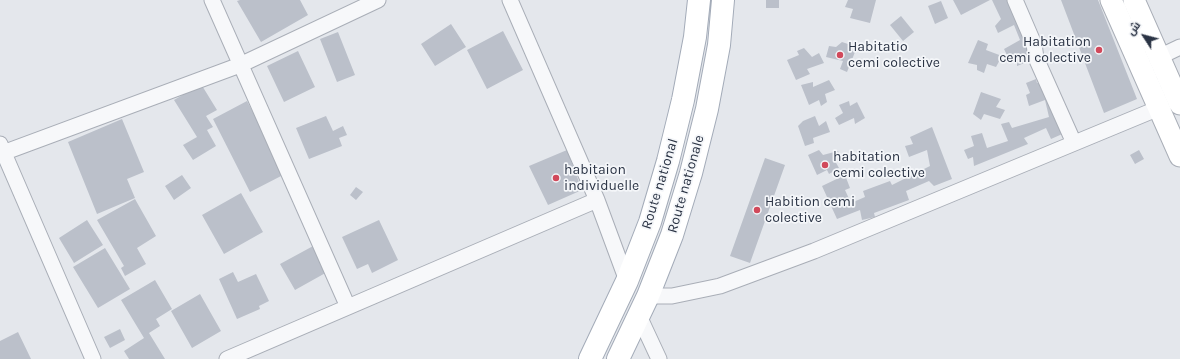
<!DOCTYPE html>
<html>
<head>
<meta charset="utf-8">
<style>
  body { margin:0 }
  #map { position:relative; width:1180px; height:359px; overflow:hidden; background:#e4e7ec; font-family:Karla,Cairo,sans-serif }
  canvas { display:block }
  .north { position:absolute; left:1124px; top:16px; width:40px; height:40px; -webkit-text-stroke:3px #f4f6f9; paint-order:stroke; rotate:306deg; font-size:11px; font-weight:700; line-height:16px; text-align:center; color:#2b3445 }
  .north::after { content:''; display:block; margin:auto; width:14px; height:18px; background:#2b3445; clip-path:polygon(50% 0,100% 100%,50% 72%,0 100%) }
</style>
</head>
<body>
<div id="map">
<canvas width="1180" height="359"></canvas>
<div class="north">ش</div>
</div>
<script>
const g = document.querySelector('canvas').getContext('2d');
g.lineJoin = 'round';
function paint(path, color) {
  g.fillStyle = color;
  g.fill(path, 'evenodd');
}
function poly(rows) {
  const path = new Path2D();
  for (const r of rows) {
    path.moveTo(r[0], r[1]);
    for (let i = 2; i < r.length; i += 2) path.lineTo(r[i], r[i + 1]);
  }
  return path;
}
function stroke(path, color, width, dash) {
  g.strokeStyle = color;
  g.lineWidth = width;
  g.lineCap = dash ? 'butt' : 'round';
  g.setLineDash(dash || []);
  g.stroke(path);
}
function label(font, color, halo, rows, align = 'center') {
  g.font = font + ' Karla,sans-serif';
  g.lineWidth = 3.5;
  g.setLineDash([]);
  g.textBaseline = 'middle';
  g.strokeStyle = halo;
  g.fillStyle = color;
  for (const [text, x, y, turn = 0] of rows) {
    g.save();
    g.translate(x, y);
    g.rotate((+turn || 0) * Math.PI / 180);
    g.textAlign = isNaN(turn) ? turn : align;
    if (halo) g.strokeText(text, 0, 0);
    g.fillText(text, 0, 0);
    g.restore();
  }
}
paint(poly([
  [240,0,300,0,308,15,261,42,237,1],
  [766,0,779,0,779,8,766,8],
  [848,0,876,0,870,23,850,18,853,9,845,7],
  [953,0,990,0,961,15],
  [992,0,1014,0,1037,54,1027,58,1027,62,1017,66,1017,58,1009,59,1004,49,1020,40,1014,25,998,33,995,26,1001,19],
  [1061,0,1098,0,1137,99,1104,113],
  [941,1,948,18,935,24,928,6],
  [901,16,914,32,903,41,890,25],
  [451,24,466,47,435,66,421,44],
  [503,31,523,70,487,89,467,50],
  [338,32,355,75,337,82,320,39],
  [978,40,988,44,986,50,1002,56,996,67,987,64,984,73,977,70,977,65,968,63],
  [842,42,848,44,848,49,855,52,847,72,840,69,843,61,826,57,829,46,836,47],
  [804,48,812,57,819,53,824,63,807,69,810,74,796,80,787,60,799,55,797,51],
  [298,51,315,87,284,102,267,66],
  [1036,79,1037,83,1048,79,1069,131,1051,139,1046,128,1024,138,1028,144,974,166,973,157,968,159,964,150,974,146,971,136,982,133,987,148,1008,141,1001,124,1009,122,1012,128,1049,117,1045,100,1029,106,1026,95,1030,93,1026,83],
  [829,80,835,90,825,94,827,102,821,106,819,100,809,105,801,85,813,82,813,87],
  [201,84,217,110,206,116,213,127,207,130,216,146,193,160,183,145,197,137,174,100],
  [981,92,1001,99,996,107,1005,110,1000,119,984,114,981,120,973,114],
  [247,101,285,174,250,192,213,119],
  [849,101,850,106,857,102,865,118,855,124,854,118,839,125,835,118,843,113,839,105],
  [326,116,333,131,343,126,347,135,339,138,342,146,309,159,296,128],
  [815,116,819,126,826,121,830,132,813,138,814,143,805,146,798,126,803,121],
  [122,119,144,172,127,179,135,198,97,214,68,142],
  [932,127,952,179,934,186,929,181,906,191,909,200,874,213,875,217,862,220,860,210,837,219,822,186,845,175,850,188,845,190,851,203,865,197,863,191,890,181,892,185,930,166,927,150,909,157,905,146,913,144,910,137],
  [567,150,582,190,548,205,529,166],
  [819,150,823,155,838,151,842,159,835,161,839,168,829,174,827,170,817,175,808,155],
  [1139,150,1144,159,1135,164,1130,155],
  [765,158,785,165,750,263,730,256],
  [182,175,191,188,174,200,165,186],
  [356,187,363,192,356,200,350,195],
  [241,193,263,232,224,254,202,215],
  [135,199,156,236,137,248,146,264,125,276,121,268,124,266,97,220],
  [87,220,103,245,74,263,59,238],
  [379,220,398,260,372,273,368,264,357,269,342,237],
  [315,245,329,271,295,290,280,264],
  [105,248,130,289,98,308,73,267],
  [233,272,238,282,256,274,269,301,259,306,260,309,237,319,219,279],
  [155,280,172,309,156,319,160,326,149,333,165,359,129,359,124,351,144,338,121,300],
  [200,294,221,331,192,348,171,311],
  [120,329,125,340,110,348,104,337],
  [18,332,31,359,0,359,0,341]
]), '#bbc0ca');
const street = poly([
  [212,0,348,307],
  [510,0,597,200,627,281],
  [1015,0,1034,44,1036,58,1074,143],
  [1159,57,1180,47],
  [0,144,93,359],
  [0,154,240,65,378,0],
  [648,296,672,296,720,286,814,251,1159,108],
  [639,316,659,359],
  [227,359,597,200]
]);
const secondary = poly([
  [1111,0,1180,156],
  [1134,0,1180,104]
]);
const primary = poly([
  [590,359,627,281,650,222,668,161,683,100,695,37,699,0],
  [618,359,648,296,672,235,691,173,707,109,719,45,723,0]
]);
stroke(street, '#a9aeb7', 17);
stroke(secondary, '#a9aeb7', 23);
stroke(primary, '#a3abb8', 24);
stroke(street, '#f7f8fa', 15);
stroke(secondary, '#fff', 21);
stroke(primary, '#fff', 22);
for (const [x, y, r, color] of [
  [1099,50,4,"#d1495b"],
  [840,55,4,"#d1495b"],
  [825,165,4,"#d1495b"],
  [556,178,4,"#d1495b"],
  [757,210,4,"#d1495b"]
]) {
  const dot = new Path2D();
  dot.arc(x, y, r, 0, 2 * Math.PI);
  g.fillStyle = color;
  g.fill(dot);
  stroke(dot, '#f4f6f9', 1.5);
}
label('14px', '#2b3445', '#f4f6f9', [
  ["Habitation",1091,42,"right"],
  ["cemi colective",1091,58,"right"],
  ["Habitatio",848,47],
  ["cemi colective",848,63],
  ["habitation",833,157],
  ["cemi colective",833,173],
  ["habitaion",564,170],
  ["individuelle",564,186],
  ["Habition cemi",765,202],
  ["colective",765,218]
], 'left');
label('14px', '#2b3445', '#f4f6f9', [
  ["Route national",660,184,-73],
  ["Route nationale",686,184,-74]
]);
</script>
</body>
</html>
